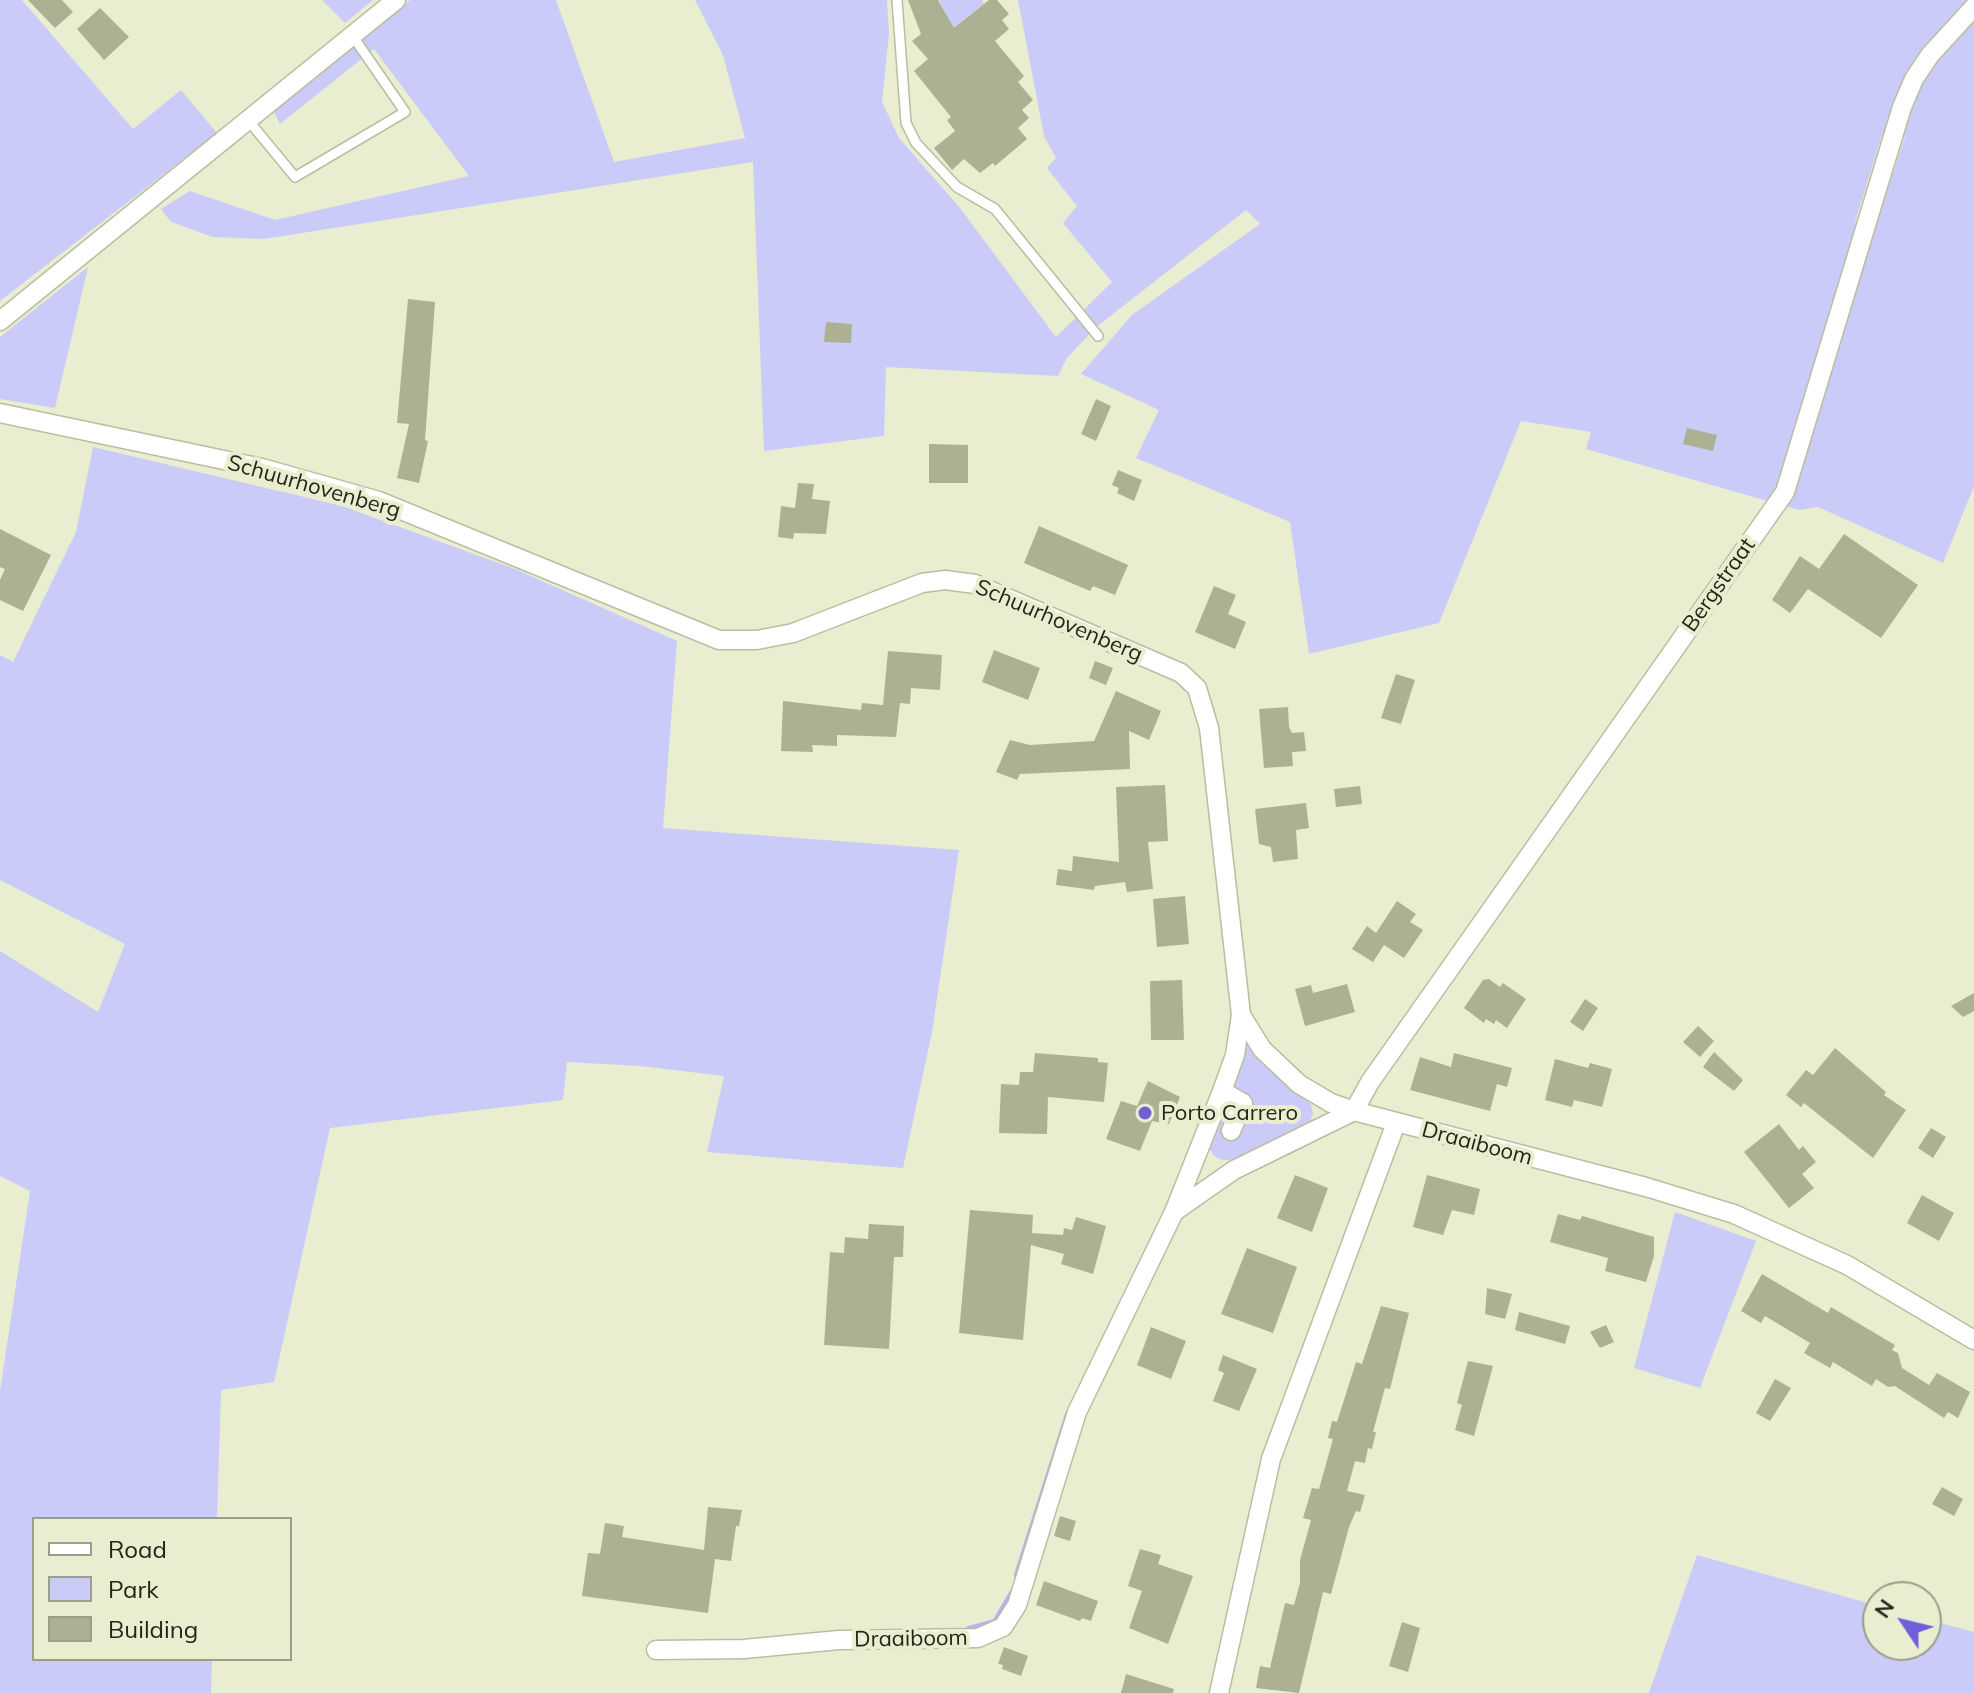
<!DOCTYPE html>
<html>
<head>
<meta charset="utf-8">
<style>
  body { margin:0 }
  #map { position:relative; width:1974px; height:1693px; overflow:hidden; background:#e9eed0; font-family:Mulish,sans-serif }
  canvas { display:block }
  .legend { position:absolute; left:32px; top:1517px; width:260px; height:144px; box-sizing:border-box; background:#e9eed0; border:2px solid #9b9e88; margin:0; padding:10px 14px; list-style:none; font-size:24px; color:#25261b }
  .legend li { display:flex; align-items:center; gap:16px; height:40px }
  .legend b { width:40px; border:2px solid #9b9e88 }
  .north { position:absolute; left:1862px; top:1581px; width:80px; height:80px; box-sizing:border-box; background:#e9eed0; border:2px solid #9b9e88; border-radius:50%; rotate:305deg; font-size:22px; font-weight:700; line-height:32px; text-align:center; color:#25261b }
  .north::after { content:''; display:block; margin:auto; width:28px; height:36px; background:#6f60da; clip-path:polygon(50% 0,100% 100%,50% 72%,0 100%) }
</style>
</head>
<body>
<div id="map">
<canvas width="1974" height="1693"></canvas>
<ul class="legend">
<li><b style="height:10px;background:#fff"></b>Road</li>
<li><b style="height:22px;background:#cacbf9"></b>Park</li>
<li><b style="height:22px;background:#acb194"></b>Building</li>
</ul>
<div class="north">N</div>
</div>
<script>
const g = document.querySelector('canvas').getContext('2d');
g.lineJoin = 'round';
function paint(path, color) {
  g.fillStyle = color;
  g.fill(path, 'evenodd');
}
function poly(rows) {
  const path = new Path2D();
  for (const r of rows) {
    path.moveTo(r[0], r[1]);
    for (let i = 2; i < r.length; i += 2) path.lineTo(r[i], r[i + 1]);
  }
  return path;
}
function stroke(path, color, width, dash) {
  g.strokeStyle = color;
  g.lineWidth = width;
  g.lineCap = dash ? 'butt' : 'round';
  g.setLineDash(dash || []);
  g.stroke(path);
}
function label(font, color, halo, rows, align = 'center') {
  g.font = font + ' Mulish,sans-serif';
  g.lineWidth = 8;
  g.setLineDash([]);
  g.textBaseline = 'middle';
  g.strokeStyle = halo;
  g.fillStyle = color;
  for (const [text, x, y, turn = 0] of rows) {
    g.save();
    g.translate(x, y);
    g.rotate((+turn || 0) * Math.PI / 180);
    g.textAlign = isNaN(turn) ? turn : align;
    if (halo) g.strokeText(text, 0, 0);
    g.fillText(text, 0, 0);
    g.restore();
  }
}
paint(poly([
  [0,0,22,0,133,129,181,90,217,133,0,301],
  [322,0,373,0,345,23],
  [410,0,556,0,614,162,745,138,723,55,695,0,887,0,889,33,882,102,899,138,960,208,1056,337,1112,282,1063,223,1077,206,1047,168,1056,158,1044,136,1018,0,1974,0,1974,486,1943,563,1818,507,1799,510,1586,449,1591,432,1521,421,1439,623,1309,654,1290,522,1136,458,1159,410,1081,374,1132,315,1260,224,1246,210,1095,328,1067,358,1058,376,886,367,884,436,764,451,753,162,264,239,213,237,171,222,161,209,190,191,275,220,469,176,374,49,280,124,273,110],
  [1882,135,1905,136,1873,236,1855,222],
  [939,0,982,0,984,4,962,21,959,41],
  [88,267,55,408,0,399,0,337],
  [93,447,342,506,515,569,677,641,663,828,959,850,932,1032,903,1168,707,1152,724,1076,640,1066,567,1062,563,1100,330,1128,274,1382,221,1390,217,1519,34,1519,34,1659,212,1659,211,1693,0,1693,0,1391,30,1191,0,1176,0,951,98,1012,125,944,0,880,0,655,13,662,76,532],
  [1243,1032,1275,1075,1311,1104,1313,1114,1308,1128,1236,1160,1223,1160,1214,1156,1208,1146],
  [1675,1212,1756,1241,1700,1388,1634,1368],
  [1697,1555,1878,1606,1878,1645,1926,1645,1926,1619,1974,1632,1974,1693,1649,1693]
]), '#cacbf9');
stroke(poly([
  [1017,1575,1068,1414],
  [969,1629,995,1622,1012,1593]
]), '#b3b2fa', 6);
paint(poly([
  [28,0,62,0,73,12,55,28],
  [908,0,938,0,954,28,989,0,997,0,1009,14,1002,20,1009,29,995,41,1024,76,1018,82,1033,100,1022,110,1029,118,1018,128,1027,139,995,166,993,163,980,173,964,159,952,170,934,148,955,131,947,120,951,117,914,71,928,59,912,41,921,34],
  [100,8,129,37,104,60,77,29],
  [408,299,435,302,425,440,428,441,419,483,397,478,409,424,397,423],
  [826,322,852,324,851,343,824,342],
  [1096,399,1111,406,1096,441,1081,434],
  [1687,428,1717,435,1713,451,1683,444],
  [929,444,968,445,968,483,929,483],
  [1118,470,1142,480,1134,501,1117,493,1119,488,1112,485],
  [798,483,814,484,812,499,830,501,826,534,794,533,793,539,778,537,781,506,795,508],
  [1039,526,1128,565,1115,595,1093,586,1090,591,1024,563],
  [0,529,51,555,23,611,0,600,0,580,5,569,0,567],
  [1844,534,1918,585,1881,638,1808,589,1790,613,1772,600,1800,556,1819,569],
  [1214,586,1236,595,1228,614,1246,622,1235,649,1195,632],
  [994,650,1040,668,1028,700,982,682],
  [888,651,942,655,940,690,911,688,910,704,900,703,896,737,837,735,837,746,812,745,813,752,781,751,783,701,861,710,862,703,883,705],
  [1095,661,1113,668,1106,685,1089,678],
  [1396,674,1415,680,1401,724,1381,718],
  [1116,691,1161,711,1149,740,1129,731,1130,769,1020,774,1017,780,996,772,1010,740,1030,745,1094,741],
  [1288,707,1289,727,1292,733,1304,732,1306,751,1292,752,1293,766,1264,768,1259,709],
  [1165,785,1168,841,1148,842,1153,889,1127,892,1125,882,1095,886,1094,890,1056,885,1058,869,1072,871,1073,856,1119,862,1116,787],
  [1360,786,1362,804,1336,807,1334,789],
  [1306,803,1309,828,1296,830,1298,859,1273,862,1271,847,1259,844,1255,809],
  [1185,896,1189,944,1157,947,1153,899],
  [1397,901,1416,914,1410,922,1423,930,1404,958,1384,945,1373,962,1352,949,1367,926,1376,933],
  [1489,979,1500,987,1503,983,1526,999,1507,1028,1496,1020,1494,1024,1486,1019,1484,1023,1464,1008,1483,980],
  [1182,980,1184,1040,1151,1040,1150,981],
  [1347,984,1355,1012,1305,1026,1295,989,1311,985,1313,993],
  [1974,993,1974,1011,1963,1017,1951,1006],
  [1585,999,1598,1008,1583,1031,1570,1022],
  [1698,1026,1714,1041,1700,1057,1683,1042],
  [1835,1048,1886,1092,1884,1095,1906,1110,1873,1158,1804,1103,1801,1107,1786,1095,1806,1070,1813,1075],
  [1714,1052,1743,1080,1734,1091,1703,1067],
  [1035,1053,1098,1058,1098,1062,1108,1063,1104,1102,1048,1097,1047,1134,999,1133,1001,1084,1019,1085,1020,1072,1033,1072],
  [1454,1053,1512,1068,1507,1087,1497,1084,1490,1111,1410,1090,1420,1057,1451,1067],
  [1555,1059,1588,1068,1590,1063,1612,1069,1602,1107,1574,1100,1572,1107,1545,1100],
  [1148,1081,1180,1097,1169,1124,1152,1121,1140,1151,1106,1139,1121,1101,1137,1106],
  [1779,1124,1799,1150,1803,1146,1816,1162,1802,1174,1814,1188,1789,1208,1744,1152],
  [1931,1128,1946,1137,1933,1158,1918,1148],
  [1295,1175,1328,1188,1312,1232,1277,1218],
  [1427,1175,1480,1189,1474,1215,1452,1210,1443,1235,1413,1227],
  [1922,1195,1954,1213,1939,1241,1907,1223],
  [970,1210,1033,1215,1032,1233,1063,1235,1064,1228,1072,1230,1076,1217,1106,1226,1093,1274,1061,1264,1064,1254,1031,1245,1023,1340,959,1333],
  [1558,1214,1580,1220,1582,1216,1654,1237,1654,1256,1646,1282,1605,1271,1608,1258,1550,1242],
  [869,1224,904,1226,903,1257,894,1257,889,1349,824,1345,830,1252,844,1253,845,1237,868,1239],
  [1247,1248,1297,1267,1273,1333,1221,1314],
  [1762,1274,1828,1313,1831,1307,1895,1345,1892,1350,1898,1353,1902,1368,1929,1385,1937,1373,1970,1392,1958,1418,1948,1412,1944,1418,1895,1386,1888,1387,1876,1379,1872,1386,1833,1362,1830,1368,1804,1353,1810,1343,1765,1316,1761,1323,1741,1311],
  [1487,1288,1512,1294,1505,1319,1485,1314],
  [1381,1306,1409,1313,1390,1389,1385,1388,1373,1432,1376,1432,1372,1449,1368,1448,1365,1463,1355,1461,1347,1491,1365,1495,1360,1512,1356,1511,1349,1527,1331,1594,1323,1592,1299,1693,1256,1688,1260,1666,1270,1668,1285,1603,1294,1605,1300,1583,1300,1560,1311,1520,1303,1518,1312,1488,1319,1489,1333,1439,1328,1438,1332,1421,1337,1422,1356,1362,1362,1364],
  [1519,1312,1570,1326,1565,1344,1515,1330],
  [1606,1325,1614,1342,1600,1348,1590,1332],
  [1151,1327,1186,1341,1171,1379,1137,1365],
  [1223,1355,1257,1369,1239,1411,1213,1401,1224,1373,1218,1370],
  [1468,1361,1493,1366,1474,1436,1455,1430,1462,1405,1457,1403],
  [1775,1379,1791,1388,1770,1421,1756,1413],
  [1942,1487,1963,1499,1954,1516,1932,1504],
  [708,1507,742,1510,739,1526,736,1526,731,1561,715,1559,708,1613,582,1596,588,1553,600,1554,605,1523,624,1526,622,1537,704,1550],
  [1060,1516,1076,1521,1070,1541,1054,1536],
  [1140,1549,1161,1555,1158,1564,1193,1576,1168,1644,1129,1628,1142,1591,1128,1586],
  [1044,1581,1098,1601,1091,1621,1082,1618,1080,1621,1036,1605],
  [1402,1622,1420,1628,1408,1672,1389,1666],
  [1004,1647,1028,1656,1021,1676,1002,1669,1003,1665,998,1664],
  [1126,1674,1174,1689,1173,1693,1121,1693]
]), '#acb194');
const lane = poly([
  [897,0,906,123,916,143,957,187,995,209,1098,336],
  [248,120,295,177,405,112,352,35]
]);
const street = poly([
  [0,321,396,0],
  [0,413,262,468,379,501,719,640,757,640,793,633,922,583,945,580,975,584,1181,673,1197,688,1209,728,1241,1015,1262,1049,1299,1084,1331,1103,1354,1111,1646,1187,1734,1214,1847,1265,1974,1340],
  [1222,1091,1243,1103,1231,1131],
  [1174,1212,1234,1170,1354,1111,1370,1082,1785,492,1902,107,1914,79,1930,55,1974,7],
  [656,1650,744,1649,839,1640,978,1638,1003,1627,1017,1605,1077,1412,1174,1212,1222,1091,1235,1055,1241,1015],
  [1219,1693,1271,1459,1396,1123]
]);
stroke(lane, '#b9bea1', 12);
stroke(street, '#b9bea1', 21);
stroke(lane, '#fff', 9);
stroke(street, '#fff', 18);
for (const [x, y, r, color] of [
  [1145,1113,8,"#6f60da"]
]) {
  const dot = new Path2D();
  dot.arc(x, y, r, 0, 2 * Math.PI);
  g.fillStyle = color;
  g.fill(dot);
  stroke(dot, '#e9eed0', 3);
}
label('22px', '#25261b', '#e9eed0', [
  ["Schuurhovenberg",314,487,16],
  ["Bergstraat",1719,585,-55],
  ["Schuurhovenberg",1059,621,23],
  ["Draaiboom",1477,1144,15],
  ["Draaiboom",911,1639,-1]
]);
label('22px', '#25261b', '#e9eed0', [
  ["Porto Carrero",1161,1113]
], 'left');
</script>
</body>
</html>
